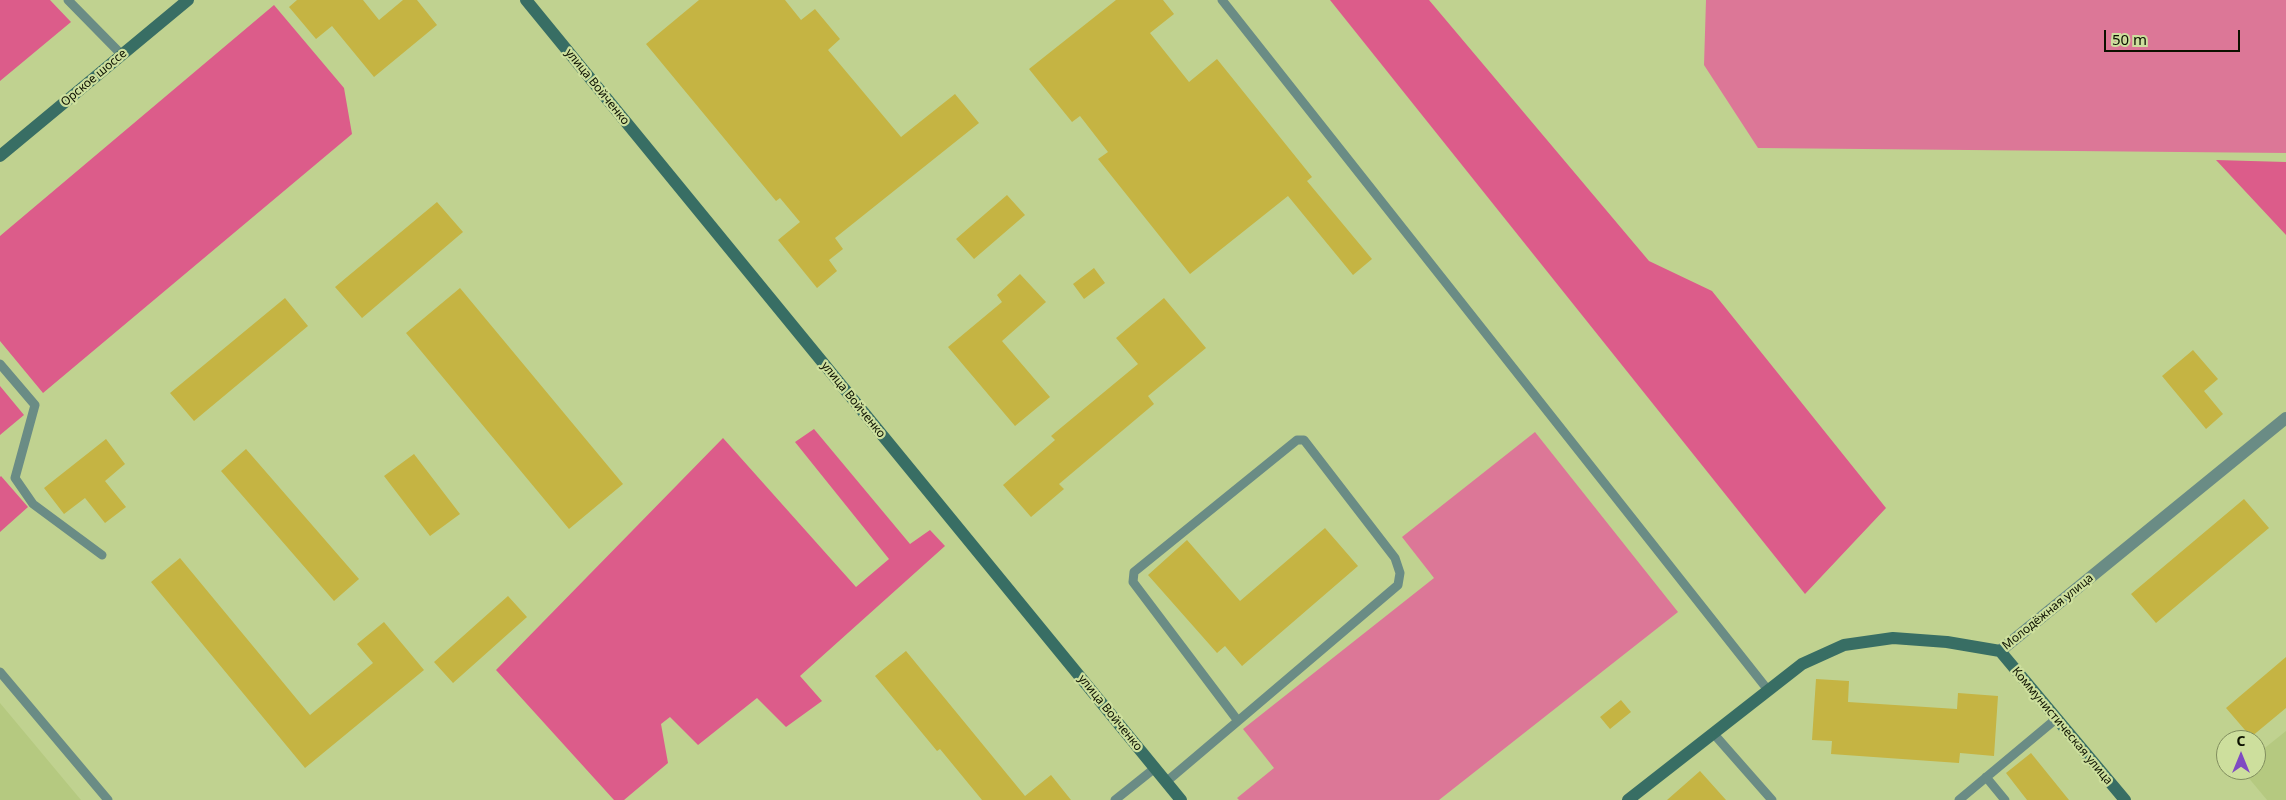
<!DOCTYPE html>
<html>
<head>
<meta charset="utf-8">
<style>
  body { margin:0 }
  #map { position:relative; width:2286px; height:800px; overflow:hidden; background:#c0d290; font-family:"Noto Sans",sans-serif }
  canvas { display:block }
  .north { position:absolute; left:2216px; top:730px; width:50px; height:50px; box-sizing:border-box; background:#cddf9d; border:1px solid #808d5e; border-radius:50%; rotate:0deg; font-size:14px; font-weight:700; line-height:20px; text-align:center; color:#0c1100 }
  .north::after { content:''; display:block; margin:auto; width:18px; height:22px; background:#7f4bc2; clip-path:polygon(50% 0,100% 100%,50% 72%,0 100%) }
  .scale { position:absolute; left:2104px; top:30px; width:136px; height:22px; box-sizing:border-box; border:2px solid #0c1100; border-top:0; padding-left:6px; font-size:15px; line-height:18px; white-space:nowrap; color:#0c1100; -webkit-text-stroke:4px #cddf9d; paint-order:stroke }
</style>
</head>
<body>
<div id="map">
<canvas width="2286" height="800"></canvas>
<div class="north">С</div>
<div class="scale">50 m</div>
</div>
<script>
const g = document.querySelector('canvas').getContext('2d');
g.lineJoin = 'round';
function paint(path, color) {
  g.fillStyle = color;
  g.fill(path, 'evenodd');
}
function poly(rows) {
  const path = new Path2D();
  for (const r of rows) {
    path.moveTo(r[0], r[1]);
    for (let i = 2; i < r.length; i += 2) path.lineTo(r[i], r[i + 1]);
  }
  return path;
}
function stroke(path, color, width, dash) {
  g.strokeStyle = color;
  g.lineWidth = width;
  g.lineCap = dash ? 'butt' : 'round';
  g.setLineDash(dash || []);
  g.stroke(path);
}
function label(font, color, halo, rows, align = 'center') {
  g.font = font + ' "Noto Sans",sans-serif';
  g.lineWidth = 4.5;
  g.setLineDash([]);
  g.textBaseline = 'middle';
  g.strokeStyle = halo;
  g.fillStyle = color;
  for (const [text, x, y, turn = 0] of rows) {
    g.save();
    g.translate(x, y);
    g.rotate((+turn || 0) * Math.PI / 180);
    g.textAlign = isNaN(turn) ? turn : align;
    if (halo) g.strokeText(text, 0, 0);
    g.fillText(text, 0, 0);
    g.restore();
  }
}
paint(poly([
  [0,703,81,800,0,800],
  [2286,731,2286,800,2267,800,2242,770,2256,770,2256,755]
]), '#b5c980');
paint(poly([
  [1706,0,2286,0,2286,153,1758,148,1704,65],
  [1535,432,1678,612,1439,800,1239,800,1237,798,1274,768,1243,729,1434,578,1402,537]
]), '#dc7797');
paint(poly([
  [0,0,50,0,71,22,0,81],
  [1330,0,1429,0,1649,261,1712,291,1886,508,1805,594],
  [274,5,344,88,352,134,43,393,0,341,0,236],
  [2216,160,2286,162,2286,235],
  [0,386,24,415,0,435],
  [814,429,910,544,930,530,945,546,800,676,822,701,786,727,757,698,698,745,670,717,661,724,668,763,624,800,614,800,496,670,723,438,856,587,889,559,795,442],
  [1,476,28,507,0,532,0,477]
]), '#dc5c8a');
paint(poly([
  [297,0,363,0,379,20,403,0,417,0,437,25,374,77,332,26,316,39,289,7],
  [699,0,785,0,801,20,815,9,840,39,828,50,901,137,955,94,979,123,835,238,843,249,829,260,837,271,817,288,778,240,800,222,780,198,776,201,646,44],
  [1116,0,1163,0,1174,14,1150,33,1189,82,1217,59,1312,177,1307,181,1372,259,1353,275,1288,196,1190,274,1098,159,1108,152,1080,116,1072,122,1029,69],
  [1007,195,1025,215,974,259,956,239],
  [437,202,463,232,362,318,335,287],
  [1094,268,1105,283,1084,299,1073,284],
  [1020,274,1046,302,1002,341,1050,397,1015,426,948,347,1002,302,997,295],
  [460,288,623,484,569,529,406,333],
  [285,298,308,326,194,421,170,393],
  [1164,298,1206,348,1148,396,1154,404,1059,484,1064,489,1031,517,1003,485,1055,440,1051,436,1138,364,1116,338],
  [2193,350,2218,379,2204,391,2223,414,2206,429,2162,376],
  [106,439,125,464,105,481,126,507,105,523,85,498,64,514,44,488],
  [246,449,359,579,334,601,221,471],
  [414,454,460,514,430,536,384,476],
  [2244,499,2269,528,2156,623,2131,594],
  [1325,528,1358,566,1242,666,1225,646,1217,653,1148,575,1187,540,1240,601],
  [180,558,310,715,373,663,357,644,384,622,424,670,305,768,151,582],
  [508,596,527,617,453,683,434,662],
  [906,651,1025,796,1051,775,1071,800,982,800,940,749,937,751,875,676],
  [2286,657,2286,708,2251,737,2226,708],
  [1816,679,1849,681,1848,702,1957,709,1958,693,1998,696,1994,756,1960,753,1959,763,1831,754,1832,741,1812,740],
  [1621,700,1631,712,1610,729,1600,717],
  [2031,753,2069,800,2027,800,2006,773],
  [1700,771,1726,800,1667,800]
]), '#c5b443');
stroke(poly([
  [68,0,122,55],
  [1222,0,1768,690],
  [0,364,35,405,15,478,33,504,102,555],
  [0,672,108,800],
  [1713,733,1772,800],
  [1986,777,2005,800],
  [1166,782,1238,721,1398,585,1400,573,1395,558,1304,440,1297,440,1134,572,1133,582,1238,721],
  [1115,800,1155,768],
  [1959,800,2056,719]
]), '#6a8c85', 9);
stroke(poly([
  [2000,651,2286,418]
]), '#6a8c85', 12);
stroke(poly([
  [526,0,1181,800],
  [0,156,188,0],
  [1628,800,1802,664,1844,645,1893,638,1947,642,2000,651,2125,800]
]), '#386e64', 12);
label('12px', '#0c1100', '#cddf9d', [
  ["Орское шоссе",94,78,-40],
  ["улица Войченко",597,87,51],
  ["улица Войченко",853,400,51],
  ["Молодёжная улица",2048,612,-39],
  ["улица Войченко",1110,713,51],
  ["Коммунистическая улица",2062,726,50]
]);
</script>
</body>
</html>
